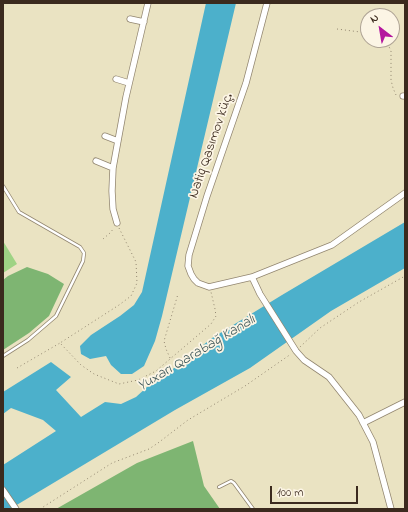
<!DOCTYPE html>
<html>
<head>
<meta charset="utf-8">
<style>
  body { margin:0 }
  #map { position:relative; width:408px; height:512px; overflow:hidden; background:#eae3c2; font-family:"Indie Flower",sans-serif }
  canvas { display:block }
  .frame { position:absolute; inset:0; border:4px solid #3b2a1e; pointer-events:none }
  .north { position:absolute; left:360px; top:8px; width:40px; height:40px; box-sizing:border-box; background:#fcf5e5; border:1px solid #afa495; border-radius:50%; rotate:329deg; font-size:11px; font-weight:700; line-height:16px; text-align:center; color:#3b2a1e }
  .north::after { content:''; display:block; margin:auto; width:14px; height:18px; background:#b5179e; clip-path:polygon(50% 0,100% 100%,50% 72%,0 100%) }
  .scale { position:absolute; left:270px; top:486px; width:88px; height:18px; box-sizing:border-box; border:2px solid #3b2a1e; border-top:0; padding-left:5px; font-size:12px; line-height:14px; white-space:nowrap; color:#3b2a1e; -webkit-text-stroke:3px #fcf5e5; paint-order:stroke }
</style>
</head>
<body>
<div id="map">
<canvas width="408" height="512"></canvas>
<div class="frame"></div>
<div class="north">N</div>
<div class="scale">100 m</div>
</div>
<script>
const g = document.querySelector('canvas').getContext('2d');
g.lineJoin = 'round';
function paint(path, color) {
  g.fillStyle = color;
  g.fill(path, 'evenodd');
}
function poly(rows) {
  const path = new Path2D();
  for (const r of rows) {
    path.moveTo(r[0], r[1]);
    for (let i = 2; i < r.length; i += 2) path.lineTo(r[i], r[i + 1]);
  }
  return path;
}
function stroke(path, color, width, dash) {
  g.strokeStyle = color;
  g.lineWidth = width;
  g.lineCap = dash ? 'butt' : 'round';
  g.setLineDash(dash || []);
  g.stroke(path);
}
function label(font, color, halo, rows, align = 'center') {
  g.font = font + ' "Indie Flower",sans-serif';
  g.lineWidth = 3.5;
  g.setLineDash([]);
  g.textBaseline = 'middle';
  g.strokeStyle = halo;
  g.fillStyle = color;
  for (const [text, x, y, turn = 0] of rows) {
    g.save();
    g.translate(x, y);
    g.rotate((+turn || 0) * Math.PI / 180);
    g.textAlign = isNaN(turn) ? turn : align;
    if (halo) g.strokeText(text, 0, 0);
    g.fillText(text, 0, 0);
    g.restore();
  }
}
paint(poly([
  [3,241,17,264,3,273]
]), '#9ed384');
paint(poly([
  [27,267,48,274,64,284,49,316,29,333,3,350,3,280,8,276],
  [193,441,204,486,220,509,56,509,137,463]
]), '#7eb572');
paint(poly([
  [206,3,236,3,162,316,155,341,144,366,132,374,121,374,111,365,106,356,90,359,81,354,80,346,91,335,120,316,134,305,142,292],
  [405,222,405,268,331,311,250,368,175,410,10,509,3,509,3,465,56,431,43,420,11,408,3,414,3,392,51,362,71,377,56,390,81,417,105,402,121,404,136,397,147,387,169,372,212,338,282,295]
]), '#4cb0cb');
const lane = poly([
  [3,186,19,212,80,247,84,253,83,261,56,316,28,340,3,356],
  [219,487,231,481,234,483,253,509]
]);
const street = poly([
  [267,3,246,83,207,196,189,255,188,266,191,274,194,279,198,283,209,287,252,277,332,245,405,193],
  [130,19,144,22],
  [116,79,129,83],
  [403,96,405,96],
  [105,136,118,141],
  [96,161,113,168],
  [117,223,113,209,112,191,113,168,126,97,148,3],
  [252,277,260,294,296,351,304,360,329,377,359,415,373,442,391,509],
  [363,423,405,402],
  [3,490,16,509]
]);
stroke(lane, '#928670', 4);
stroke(street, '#928670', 7);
stroke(poly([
  [337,29,368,33],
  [386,40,391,51,391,80,393,88,396,95],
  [119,228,136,262,137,283,131,296,119,305,60,343,81,365,94,374,119,384,138,380,156,371,211,324,216,316,215,309,211,292],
  [103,239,110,233,114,228],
  [300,347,320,328,359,302,405,276],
  [170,358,166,349,164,341,178,294],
  [17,368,60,343],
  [40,509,112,463,149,449,158,443,188,420,245,386,291,354]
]), '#928670', 1, [1, 3]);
stroke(lane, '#fff', 2.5);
stroke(street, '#fff', 5.5);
label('14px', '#3b2a1e', '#fcf5e5', [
  ["Natiq Qasımov küç.",212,146,-71]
]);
label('italic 15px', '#41595b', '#fcf5e5', [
  ["Yuxarı Qarabağ Kanalı",197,354,-31]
]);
</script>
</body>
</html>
